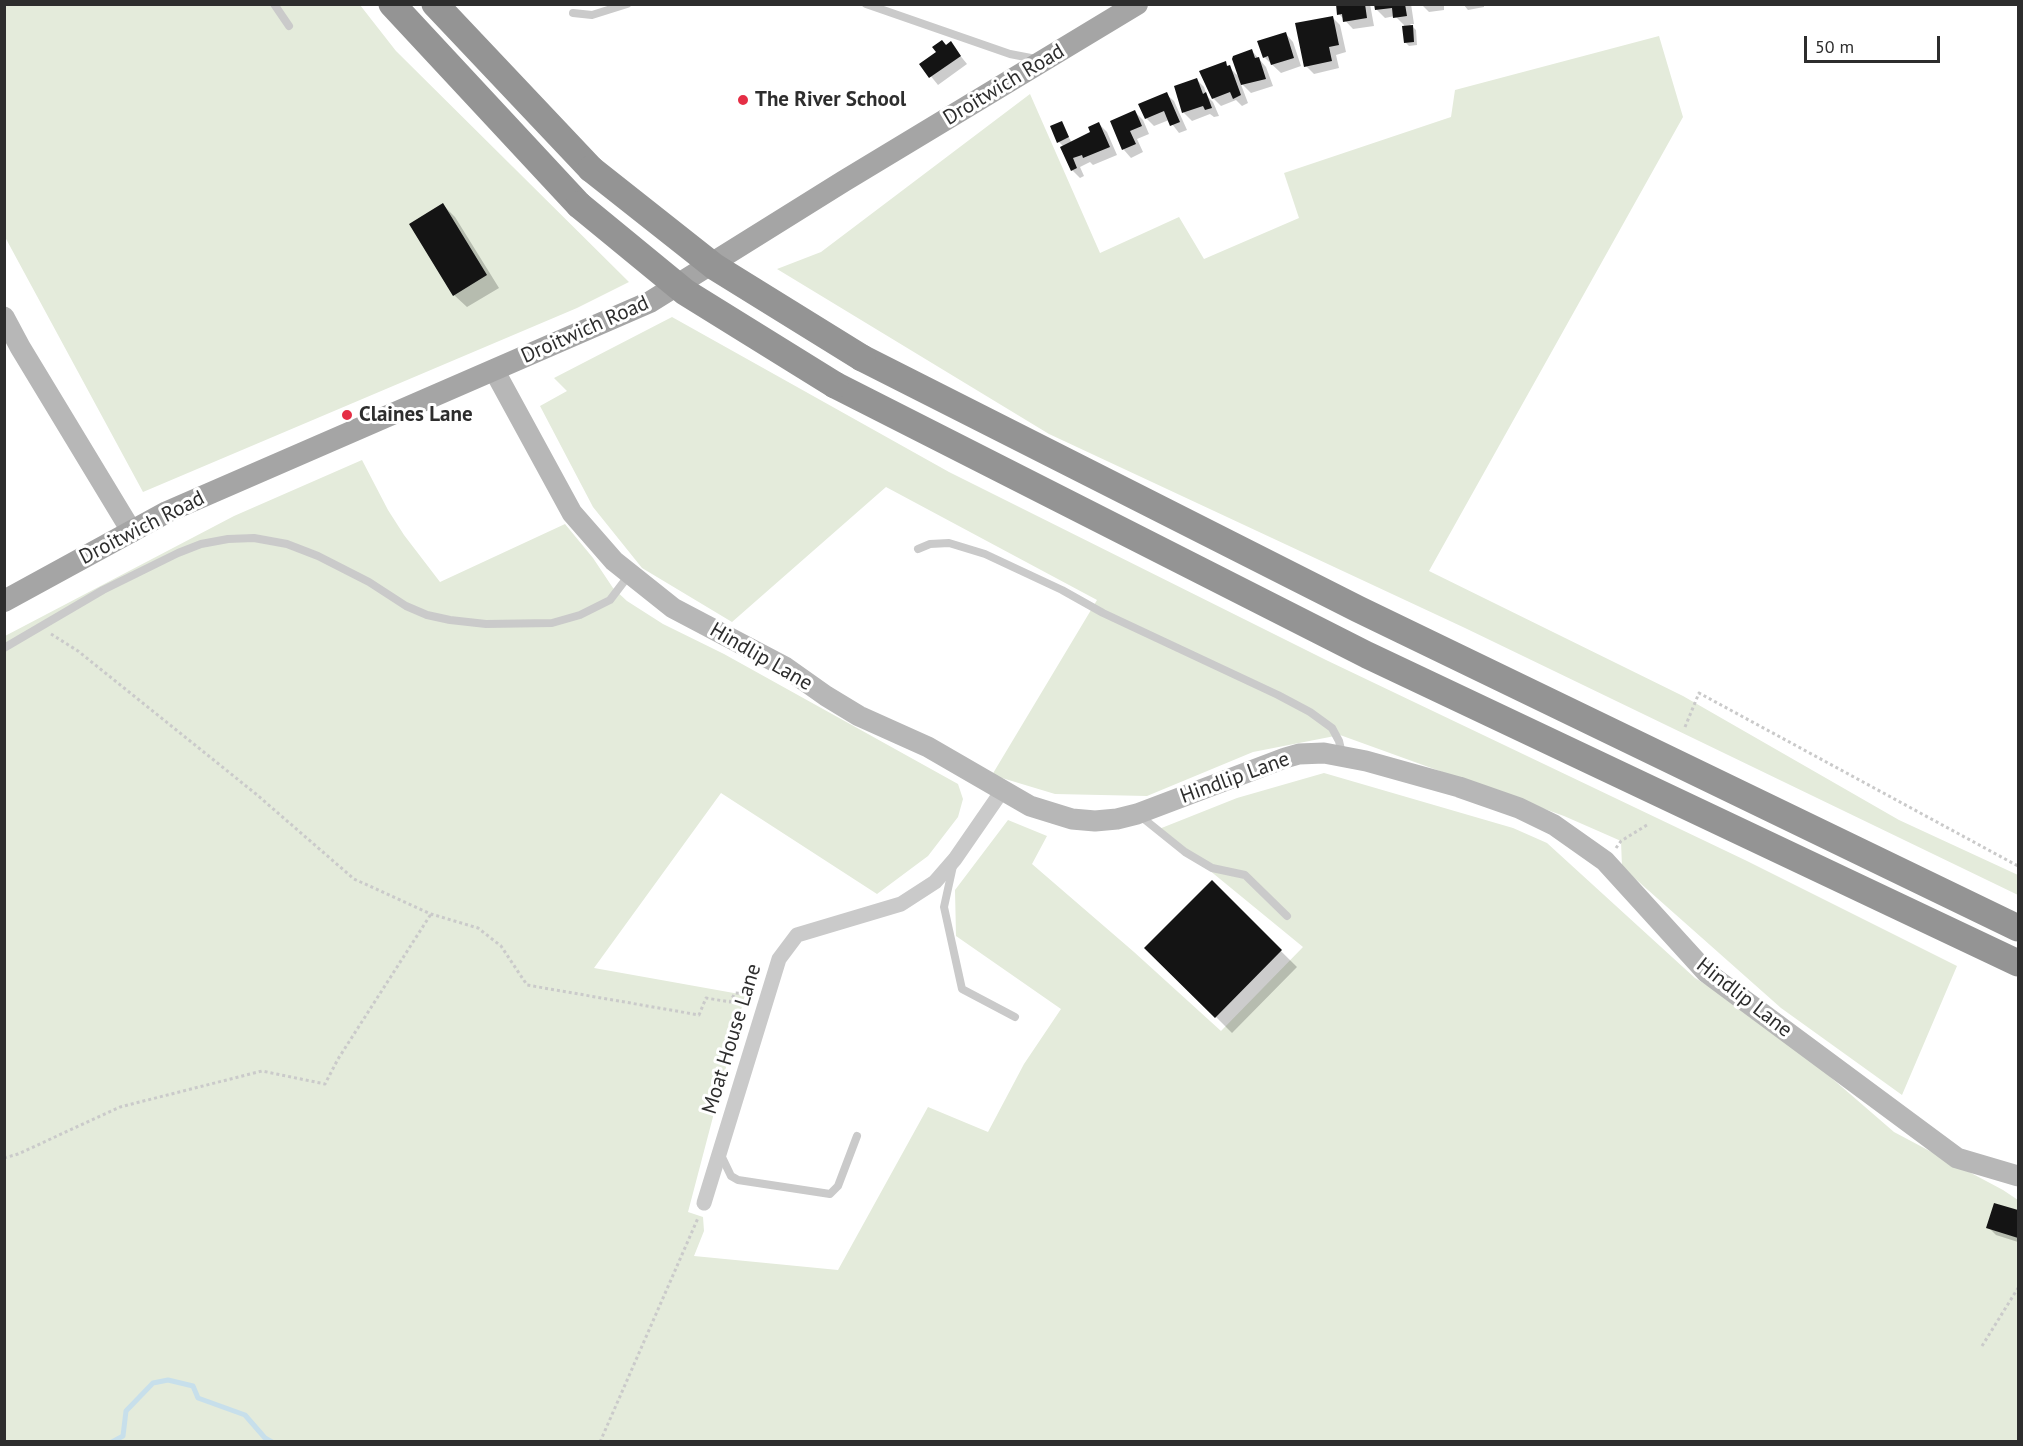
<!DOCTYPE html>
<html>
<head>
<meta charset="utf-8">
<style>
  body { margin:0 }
  #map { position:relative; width:2023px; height:1446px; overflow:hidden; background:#fff; font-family:"PT Sans",sans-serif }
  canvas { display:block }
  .frame { position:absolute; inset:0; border:6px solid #2d2d2d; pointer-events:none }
  .scale { position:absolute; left:1804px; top:36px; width:136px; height:27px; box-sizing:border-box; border:3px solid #2d2d2d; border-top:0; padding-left:8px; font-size:18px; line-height:21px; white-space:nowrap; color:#2d2d2d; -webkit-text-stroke:4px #fff; paint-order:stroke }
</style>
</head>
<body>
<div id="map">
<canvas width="2023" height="1446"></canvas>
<div class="frame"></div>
<div class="scale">50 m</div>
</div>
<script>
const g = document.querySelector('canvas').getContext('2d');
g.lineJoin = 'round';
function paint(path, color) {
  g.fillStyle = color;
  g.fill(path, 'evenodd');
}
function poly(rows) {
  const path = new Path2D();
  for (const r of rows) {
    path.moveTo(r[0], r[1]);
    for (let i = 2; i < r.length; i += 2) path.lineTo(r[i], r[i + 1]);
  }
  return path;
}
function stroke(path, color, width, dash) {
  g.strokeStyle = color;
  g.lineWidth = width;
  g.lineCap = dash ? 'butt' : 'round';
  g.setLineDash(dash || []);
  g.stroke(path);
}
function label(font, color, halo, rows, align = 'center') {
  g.font = font + ' "PT Sans",sans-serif';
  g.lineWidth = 6;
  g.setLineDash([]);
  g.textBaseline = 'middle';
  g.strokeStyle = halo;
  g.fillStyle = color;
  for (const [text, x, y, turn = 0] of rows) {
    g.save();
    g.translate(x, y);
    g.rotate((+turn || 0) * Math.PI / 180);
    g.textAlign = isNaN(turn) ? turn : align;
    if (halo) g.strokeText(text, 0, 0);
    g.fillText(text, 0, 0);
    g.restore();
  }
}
paint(poly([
  [4,5,360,5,396,51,629,282,577,308,143,492,5,237],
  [1659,36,1683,117,1429,571,1683,696,1899,820,2018,875,2018,895,1465,628,1049,434,777,269,821,252,1030,94,1100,253,1179,217,1204,259,1299,218,1284,173,1451,117,1455,90],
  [672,317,949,472,1326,660,1747,861,1957,966,1902,1095,1781,1008,1622,867,1621,841,1564,816,1340,735,1253,752,1147,796,1055,794,992,775,1097,600,886,487,732,622,642,568,593,507,540,406,567,391,554,378],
  [362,460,388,510,404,535,440,582,565,524,593,558,613,588,627,601,663,624,724,654,958,784,963,799,958,817,928,856,877,894,721,793,594,968,745,995,688,1212,703,1217,704,1231,694,1256,838,1270,928,1107,988,1132,1024,1064,1061,1009,956,936,955,890,1008,820,1047,836,1032,864,1134,952,1221,1031,1303,947,1159,829,1237,798,1324,773,1513,828,1547,843,1695,978,1752,1013,1783,1036,1894,1132,2003,1190,2018,1200,2018,1441,5,1442,5,636,234,516]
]), '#e4ebdb');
paint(poly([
  [1337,4,1370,4,1374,26,1353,29,1339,14],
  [1376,4,1411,4,1414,24,1410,24,1416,30,1417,45,1409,46,1405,42,1404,25,1395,16,1385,18,1377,10],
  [1421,4,1449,4,1444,5,1444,10,1429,12],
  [1463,4,1484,4,1484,7,1468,10],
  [1332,17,1340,25,1346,52,1336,55,1339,68,1314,74,1306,66],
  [1286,34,1293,42,1301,66,1281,73,1264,57],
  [950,43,967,64,938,85,921,64],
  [1252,51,1266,67,1273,86,1251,93,1240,82,1248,103,1242,106,1236,100,1221,106,1213,98,1225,63,1240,78],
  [1196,79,1204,87,1207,96,1213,102,1219,116,1214,117,1210,114,1192,121,1184,113,1177,96],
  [1166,94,1174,101,1187,130,1179,133,1169,120,1154,126,1146,118,1140,105],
  [1135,112,1143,120,1149,134,1137,139,1143,152,1131,158,1124,150,1112,122],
  [1061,123,1072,143,1092,133,1099,124,1107,132,1117,155,1093,165,1090,162,1080,167,1084,176,1080,178,1072,170,1064,147,1059,142],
  [443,205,455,217,499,288,467,307,454,295,411,225],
  [1212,883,1297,967,1232,1033,1147,948],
  [1995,1204,2018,1212,2018,1242,1996,1235,1988,1227]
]), '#0003');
stroke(poly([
  [112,1442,123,1436,126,1411,153,1383,168,1380,193,1386,198,1398,245,1415,265,1438,272,1442]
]), '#c7dfeb', 5);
paint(poly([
  [1336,4,1365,4,1367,18,1343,22,1342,14,1337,15],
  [1374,4,1405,4,1407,16,1393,18,1392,8,1375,10],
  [1333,16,1339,45,1329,47,1332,61,1304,67,1295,23],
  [1413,25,1414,42,1404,43,1402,26],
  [1286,32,1294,58,1271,65,1268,56,1263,58,1257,41],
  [942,40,946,45,951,41,961,56,929,78,919,64,936,52,932,47],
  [1252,49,1255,58,1259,57,1266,79,1241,85,1232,59,1233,56],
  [1226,61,1227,66,1230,65,1241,95,1233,99,1230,92,1212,99,1199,71],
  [1197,78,1203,94,1206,92,1212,108,1205,110,1203,106,1182,113,1174,86],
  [1167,92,1180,122,1170,126,1164,111,1145,119,1138,104],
  [1135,110,1142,126,1130,131,1136,144,1122,150,1110,121],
  [1062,121,1069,137,1057,143,1050,126],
  [1099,122,1110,147,1083,158,1082,155,1073,158,1077,168,1071,171,1060,147,1090,132,1088,127],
  [443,203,487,275,453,296,409,224],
  [1212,880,1282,950,1215,1018,1144,948],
  [1994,1203,2018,1210,2018,1238,1986,1228]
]), '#141414');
stroke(poly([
  [51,634,78,651,256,794,354,879,431,914,478,928,501,946,527,985,699,1015,706,998,730,1002,735,993,751,994],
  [1685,727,1699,693,2018,866],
  [1616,848,1621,841,1647,825],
  [4,1158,18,1154,120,1107,262,1071,325,1084,338,1059,431,914],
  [1982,1346,2018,1288],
  [600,1442,698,1218]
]), '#cacaca', 3, [3, 3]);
stroke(poly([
  [274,4,289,26],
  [866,4,1010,54,1036,59],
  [573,13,592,15,627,4],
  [918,549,930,544,949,543,985,554,1062,590,1103,613,1278,695,1310,712,1332,728,1339,741,1342,754],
  [4,648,103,590,178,553,201,544,228,539,254,538,287,544,318,556,369,582,406,606,427,615,450,620,486,624,552,623,580,615,610,600,629,575],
  [1139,815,1185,852,1212,868,1245,875,1287,916],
  [953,866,944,907,962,989,1015,1017],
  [720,1153,731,1176,738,1180,830,1194,838,1186,857,1136]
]), '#cacaca', 8);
stroke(poly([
  [704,1203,779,959,797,935,901,904,935,882,955,859,1002,791]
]), '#cacaca', 15);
stroke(poly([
  [4,317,20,347,132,532],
  [494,370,572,513,614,561,673,608,785,667,826,696,859,716,928,747,1030,806,1072,819,1095,821,1117,819,1137,814,1285,758,1299,754,1324,753,1366,761,1459,787,1519,808,1554,825,1605,861,1706,972,1957,1158,2018,1176]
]), '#b7b7b7', 21);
stroke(poly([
  [4,601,167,512,650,302,844,181,1137,4]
]), '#a5a5a5', 22);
stroke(poly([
  [392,4,579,205],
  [435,4,591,169],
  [862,358,1358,609,2018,928],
  [835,385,1367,655,2018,963]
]), '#949494', 27);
stroke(poly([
  [591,169,715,267,862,358],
  [579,205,685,292,835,385]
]), '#949494', 27);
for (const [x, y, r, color] of [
  [743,100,6,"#e52e45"],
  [347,415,6,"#e52e45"]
]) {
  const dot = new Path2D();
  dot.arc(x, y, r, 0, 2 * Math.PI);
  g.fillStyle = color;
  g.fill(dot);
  stroke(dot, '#fff', 2);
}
label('21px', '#2d2d2d', '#fff', [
  ["Droitwich Road",1004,85,-31],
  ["Droitwich Road",585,330,-24],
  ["Droitwich Road",142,528,-27],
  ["Hindlip Lane",761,657,30],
  ["Hindlip Lane",1235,778,-20],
  ["Hindlip Lane",1744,998,38],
  ["Moat House Lane",732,1039,-73]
]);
label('bold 21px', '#2d2d2d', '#fff', [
  ["The River School",755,100],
  ["Claines Lane",359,415]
], 'left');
</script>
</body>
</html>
